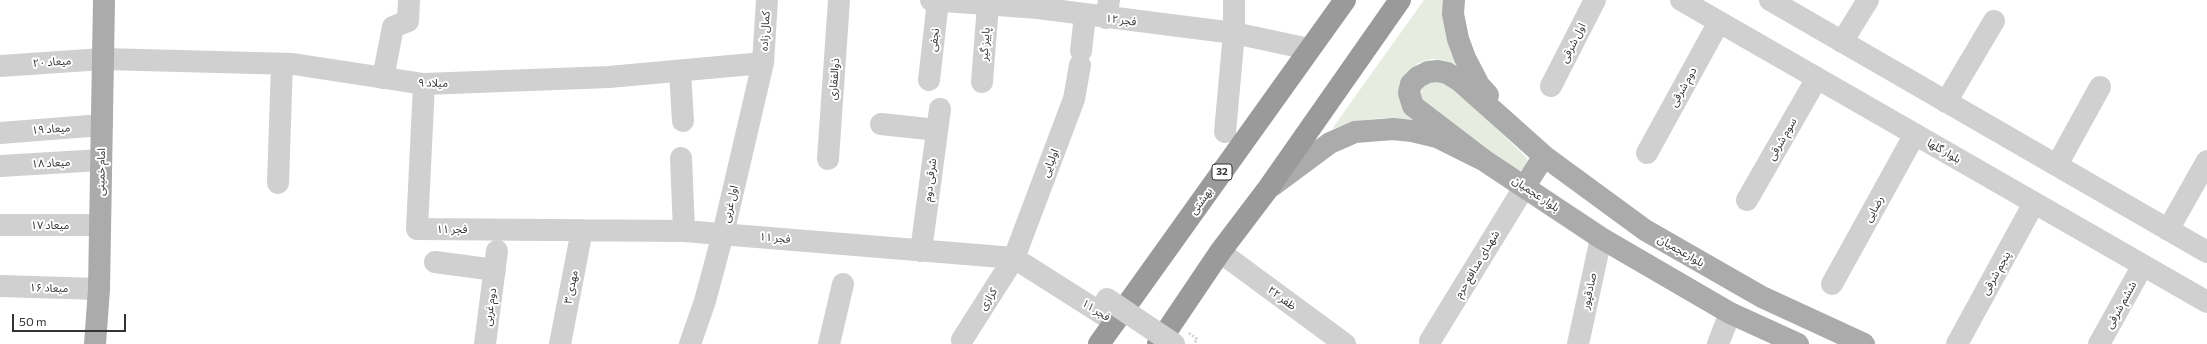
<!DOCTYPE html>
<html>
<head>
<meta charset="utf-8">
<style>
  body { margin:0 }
  #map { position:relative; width:2207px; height:344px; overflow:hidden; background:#fff; font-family:Commissioner,sans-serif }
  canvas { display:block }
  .scale { position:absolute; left:12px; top:314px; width:114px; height:18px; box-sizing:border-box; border:2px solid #333; border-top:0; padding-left:5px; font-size:12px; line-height:14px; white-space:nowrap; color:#333; -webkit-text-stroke:3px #fff; paint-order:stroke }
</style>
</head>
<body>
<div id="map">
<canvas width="2207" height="344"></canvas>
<div class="scale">50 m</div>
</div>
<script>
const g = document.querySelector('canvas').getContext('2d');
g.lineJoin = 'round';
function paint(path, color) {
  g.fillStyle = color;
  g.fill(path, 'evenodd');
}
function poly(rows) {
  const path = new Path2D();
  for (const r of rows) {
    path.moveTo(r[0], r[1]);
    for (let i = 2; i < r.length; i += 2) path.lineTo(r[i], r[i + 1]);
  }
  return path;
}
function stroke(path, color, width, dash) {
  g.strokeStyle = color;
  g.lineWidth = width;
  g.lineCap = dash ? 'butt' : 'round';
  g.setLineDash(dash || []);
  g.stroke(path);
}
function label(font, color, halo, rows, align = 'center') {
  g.font = font + ' Commissioner,"Noto Sans Arabic",sans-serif';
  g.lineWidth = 4;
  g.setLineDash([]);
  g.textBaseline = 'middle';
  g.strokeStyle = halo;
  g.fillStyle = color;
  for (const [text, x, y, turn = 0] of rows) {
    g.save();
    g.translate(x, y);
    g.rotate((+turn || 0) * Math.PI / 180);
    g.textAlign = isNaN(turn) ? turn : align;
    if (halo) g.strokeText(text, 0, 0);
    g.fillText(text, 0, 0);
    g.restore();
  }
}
paint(poly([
  [1424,0,1443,0,1461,70,1443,60,1432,59,1418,63,1410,72,1415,120,1383,118,1364,120,1332,129],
  [1425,80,1448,82,1527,158,1528,166,1525,170,1516,171,1428,110,1420,96]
]), '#e6ecdf');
stroke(poly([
  [1189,333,1197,339,1194,344]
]), '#cdcdcd', 2.5, [2, 2]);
stroke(poly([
  [931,0,1038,8,1234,33,1309,49],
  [1681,0,2207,302],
  [1770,0,2207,252],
  [1106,18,1109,0],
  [1842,42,1868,0],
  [1081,51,1085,15],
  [0,66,103,59,293,64,424,84,609,77,763,63],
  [680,72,683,121],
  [383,78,393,27,408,21,409,0],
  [929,80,938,1],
  [982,82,988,5],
  [424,84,417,229,684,231,1014,258,1115,322],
  [1551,86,1595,0],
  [1946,102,1994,21],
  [881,124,937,130],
  [1225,132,1234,33,1234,0],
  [0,133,102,125],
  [1647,153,1719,22],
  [681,158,684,231],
  [828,159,839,0],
  [2057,165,2100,87],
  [0,166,101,160],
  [278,183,282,64],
  [1747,200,1817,78],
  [0,225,100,225],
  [2168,230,2207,161],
  [921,251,940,109],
  [1220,252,1345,344],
  [435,262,495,270],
  [1832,284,1915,134],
  [0,286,99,289],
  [962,340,1014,258,1074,99,1080,65],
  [1430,341,1525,186],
  [485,344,497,251],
  [560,344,582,230],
  [690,344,705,301,723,234,763,63,767,0],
  [829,344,843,284],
  [1578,344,1601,238],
  [1718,344,1730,313],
  [1957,344,2034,203],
  [2099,344,2143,265]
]), '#d0d0d0', 22);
stroke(poly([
  [1454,0,1453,14,1458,39,1465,58,1479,85,1488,95],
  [1485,161,1413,106,1409,93,1411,84,1418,77,1428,72,1438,71,1447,73,1460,81,1544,156,1645,230,1762,297,1864,344],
  [1272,186,1330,143,1355,132,1393,129,1412,131,1437,137,1485,161,1601,238,1730,313,1798,344],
  [1525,186,1544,156],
  [95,344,99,289,104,0]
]), '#ababab', 22);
stroke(poly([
  [1099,344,1345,0],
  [1158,344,1220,252,1267,190,1400,0]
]), '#9a9a9a', 22);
stroke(poly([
  [1107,299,1174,344]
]), '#d0d0d0', 22);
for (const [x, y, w] of [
  [1222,172,20]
]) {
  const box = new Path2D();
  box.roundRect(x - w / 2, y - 8, w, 16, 3);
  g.fillStyle = '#fff';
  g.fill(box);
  stroke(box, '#333', 1);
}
label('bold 10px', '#333', null, [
  ["32",1222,172]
]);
label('11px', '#333', '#fff', [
  ["فجر ۱۲",1121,20,7],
  ["کمال زاده",765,31,-87],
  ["نجفی",934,40,-83],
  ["اول شرقی",1573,43,-63],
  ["پاییز گیر",985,44,-86],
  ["میعاد ۲۰",52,62,-4],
  ["ذوالفقاری",834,79,-86],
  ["میلاد ۹",433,83,1],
  ["دوم شرقی",1683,87,-61],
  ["میعاد ۱۹",51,129,-4],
  ["سوم شرقی",1782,139,-60],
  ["بلوار گلها",1944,151,30],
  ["میعاد ۱۸",51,163,-3],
  ["اولیایی",1050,163,-69],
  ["امام خمینی",101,172,-89],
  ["شرقی دوم",930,180,-83],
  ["بلوار عجمیان",1536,194,34],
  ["بهشتی",1201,201,-54],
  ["اول غربی",730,204,-77],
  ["رضایی",1874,209,-61],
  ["میعاد ۱۷",50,225],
  ["فجر ۱۱",452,229],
  ["فجر ۱۱",775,238,5],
  ["بلوارعجمیان",1681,251,30],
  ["شهدای مدافع حرم",1477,264,-59],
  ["پنجم شرقی",1996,273,-61],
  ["مهدی ۳",571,287,-79],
  ["میعاد ۱۶",49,288,1],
  ["صادقپور",1589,291,-78],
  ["ظفر ۲۲",1282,298,36],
  ["کزازی",988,299,-58],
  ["ششم شرقی",2121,305,-61],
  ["دوم غربی",490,307,-82],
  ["فجر ۱۱",1096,310,32]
]);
</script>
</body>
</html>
